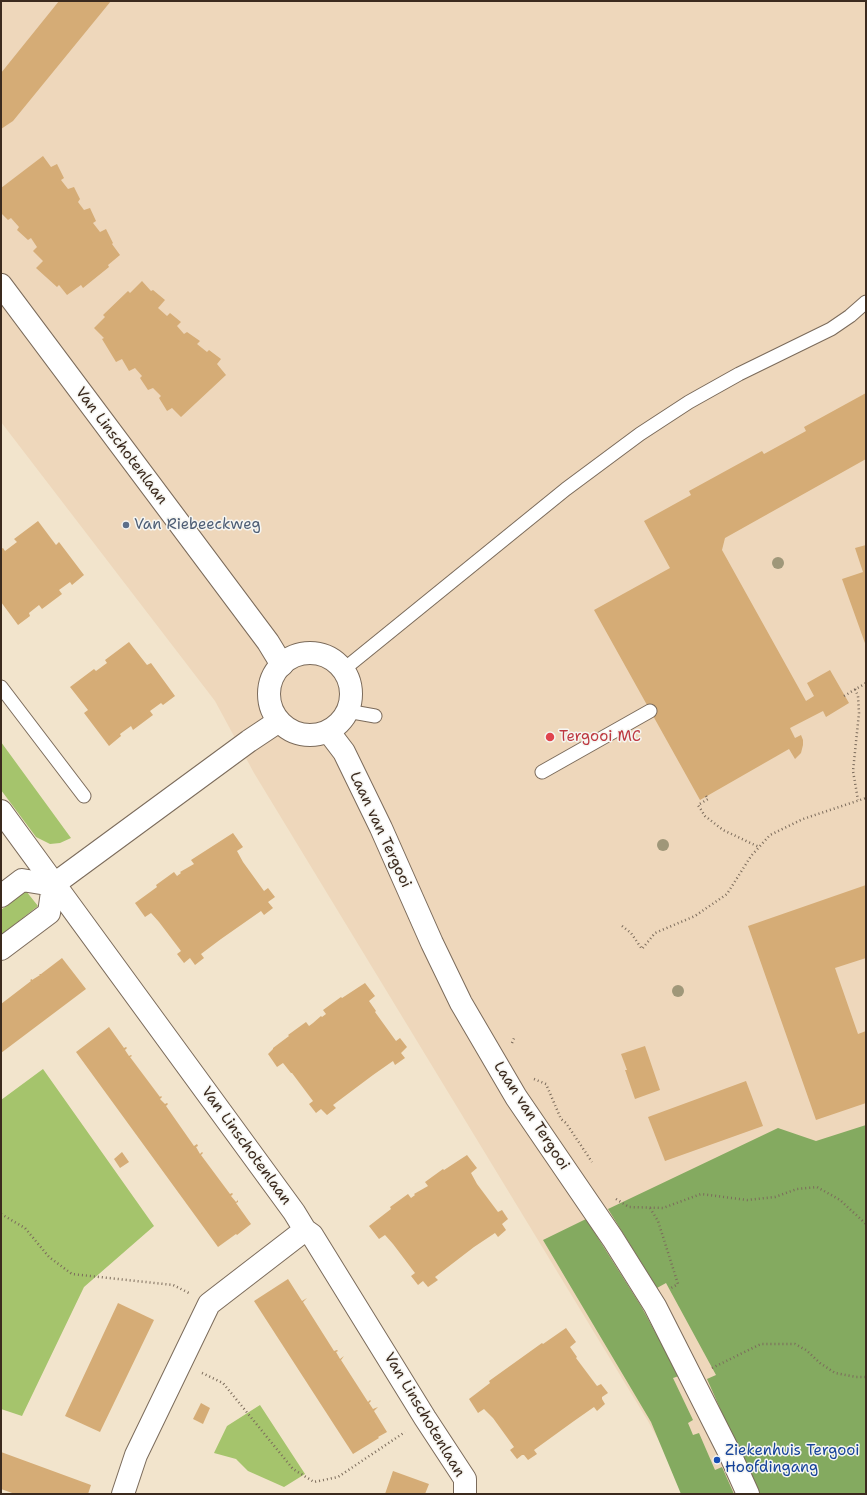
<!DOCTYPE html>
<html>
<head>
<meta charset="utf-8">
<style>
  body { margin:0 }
  #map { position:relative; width:867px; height:1495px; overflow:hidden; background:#f2e4cc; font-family:"Shantell Sans",sans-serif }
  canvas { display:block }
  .frame { position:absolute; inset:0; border:2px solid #3b2a1e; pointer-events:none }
</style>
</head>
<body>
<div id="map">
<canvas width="867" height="1495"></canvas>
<div class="frame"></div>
</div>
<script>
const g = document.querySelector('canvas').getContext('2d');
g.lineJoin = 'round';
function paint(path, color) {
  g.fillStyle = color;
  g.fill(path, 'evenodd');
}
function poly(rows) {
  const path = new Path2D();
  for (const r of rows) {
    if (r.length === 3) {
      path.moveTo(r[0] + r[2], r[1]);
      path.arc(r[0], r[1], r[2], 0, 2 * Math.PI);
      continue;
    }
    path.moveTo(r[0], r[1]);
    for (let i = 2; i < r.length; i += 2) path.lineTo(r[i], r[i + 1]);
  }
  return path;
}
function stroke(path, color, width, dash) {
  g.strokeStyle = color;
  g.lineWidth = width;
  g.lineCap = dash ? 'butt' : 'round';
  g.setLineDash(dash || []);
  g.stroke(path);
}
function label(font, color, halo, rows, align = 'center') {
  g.font = font + ' "Shantell Sans",sans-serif';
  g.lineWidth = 3;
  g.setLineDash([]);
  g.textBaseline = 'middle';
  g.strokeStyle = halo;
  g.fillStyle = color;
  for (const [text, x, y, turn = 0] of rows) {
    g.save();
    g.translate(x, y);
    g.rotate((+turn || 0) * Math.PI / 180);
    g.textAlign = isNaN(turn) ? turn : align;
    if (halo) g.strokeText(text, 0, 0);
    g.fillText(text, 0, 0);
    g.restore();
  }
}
paint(poly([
  [1,1,866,1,866,1494,688,1494,648,1421,254,773,215,701,1,422]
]), '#eed7bb');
paint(poly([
  [1,742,71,838,60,843,50,844,36,837,1,790],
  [26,891,38,906,1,935,1,910],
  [43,1069,154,1226,84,1287,22,1416,1,1409,1,1100],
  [260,1405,305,1474,284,1487,248,1471,236,1459,214,1453,227,1426]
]), '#a5c46c');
paint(poly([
  [866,1125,866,1494,758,1494,707,1379,716,1375,666,1283,657,1288,608,1209,778,1128,816,1141],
  [586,1219,641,1306,679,1376,673,1378,693,1420,688,1423,693,1435,699,1433,715,1470,722,1467,734,1494,681,1494,651,1422,543,1240]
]), '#84aa60');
paint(poly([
  [59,1,111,1,13,121,1,129,1,73],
  [43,156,51,167,57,164,64,178,61,180,68,189,74,187,80,199,78,202,84,210,90,208,96,221,93,223,100,232,106,229,113,243,112,244,120,255,108,265,109,267,83,288,81,285,67,295,59,285,57,287,36,268,43,261,33,251,37,247,31,238,28,240,17,230,19,227,11,218,8,220,1,213,2,205,1,203,1,188],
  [142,281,151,291,153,290,165,300,158,308,167,316,170,313,181,322,177,326,184,334,187,332,200,341,197,344,207,352,209,350,221,359,217,364,226,375,181,417,172,408,167,411,159,398,161,396,153,388,148,390,140,378,142,376,135,368,129,371,122,359,116,362,102,339,104,338,94,328,105,317,103,315,128,291,130,293],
  [866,393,866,459,725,538,722,550,806,701,814,696,807,683,830,670,849,703,826,717,823,711,790,728,795,738,801,735,803,740,803,745,801,753,795,759,789,749,700,800,594,610,670,568,644,521,691,495,689,491,762,451,764,454,806,431,804,427],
  [38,521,56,545,59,542,84,575,72,585,70,582,59,590,62,594,42,609,39,605,29,613,30,616,18,625,1,602,1,549,3,548,5,551,17,542,14,539],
  [866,545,866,646,842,579,863,572,855,548],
  [129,642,147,665,151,663,175,696,163,705,161,703,150,711,153,715,133,730,131,726,120,734,121,736,109,746,84,713,88,710,70,687,94,669,96,671,107,663,105,660],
  [233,833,243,847,237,851,243,862,264,891,268,888,275,897,268,902,273,908,264,915,261,911,221,939,201,954,204,958,195,965,190,958,184,963,177,954,181,951,159,922,151,913,145,917,135,903,157,887,156,885,174,872,177,876,181,873,180,872,194,864,191,860],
  [866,885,866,958,835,968,858,1034,866,1031,866,1103,816,1120,748,926],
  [62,958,86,989,1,1053,1,1004,31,981,30,980,32,979,32,980,40,975,39,974,41,974],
  [365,983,375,996,369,1001,376,1011,375,1012,396,1041,400,1038,407,1047,401,1053,405,1058,395,1065,393,1061,373,1075,333,1105,336,1108,327,1115,321,1109,316,1113,309,1104,313,1101,292,1073,291,1073,283,1063,277,1067,268,1054,273,1049,273,1048,289,1036,288,1035,306,1022,309,1026,313,1023,321,1016,322,1017,326,1014,323,1010,341,997,342,998],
  [109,1027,124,1048,126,1047,127,1048,125,1050,129,1056,131,1055,132,1056,130,1057,160,1097,161,1096,162,1097,160,1099,165,1104,167,1103,168,1104,166,1106,194,1146,197,1144,198,1146,196,1147,200,1154,202,1152,203,1153,201,1155,230,1194,232,1193,233,1194,231,1196,236,1202,238,1200,238,1202,236,1203,251,1224,237,1235,236,1234,218,1247,76,1052],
  [645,1046,660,1090,635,1099,625,1070,627,1070,621,1054],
  [746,1081,763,1126,665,1161,648,1117],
  [122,1152,129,1162,120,1168,114,1159],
  [467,1155,477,1168,471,1173,477,1184,498,1212,502,1210,508,1219,502,1224,506,1230,498,1237,495,1233,474,1247,435,1277,438,1280,428,1287,423,1281,418,1285,411,1276,415,1273,393,1244,385,1235,379,1239,369,1226,391,1209,390,1207,408,1194,411,1198,415,1195,414,1194,428,1186,425,1182,443,1169,444,1170],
  [288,1279,302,1301,307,1298,303,1302,334,1351,337,1350,338,1351,336,1352,340,1359,344,1356,341,1360,368,1402,370,1400,371,1401,369,1403,373,1409,378,1407,374,1411,387,1432,378,1437,379,1438,353,1454,254,1301],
  [118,1303,154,1320,100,1432,65,1416],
  [566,1328,576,1342,570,1347,577,1357,576,1358,597,1386,601,1384,608,1393,602,1397,602,1399,605,1404,597,1411,594,1407,574,1421,534,1450,537,1454,528,1460,524,1455,522,1455,517,1459,510,1450,514,1447,493,1418,484,1409,478,1413,469,1399,490,1383,489,1381,542,1343,543,1344],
  [201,1403,210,1408,203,1424,193,1419],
  [1,1452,91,1485,88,1494,15,1494,1,1489],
  [393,1471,429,1484,425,1494,385,1494]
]), '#d5ac76');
const lane = poly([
  [343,670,566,489,640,434,689,402,739,374,831,329,850,316,866,302],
  [1,687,84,796],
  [347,711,375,716],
  [542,772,650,711]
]);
const street = poly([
  [1,285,268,642,282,665],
  [1,811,294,1212,305,1230,312,1235,425,1418,465,1479,465,1494],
  [123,1494,136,1455,209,1304,305,1230]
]);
const secondary = poly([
  [310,694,41],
  [328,731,344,752,381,828,432,943,461,1003,516,1097,613,1239,655,1306,730,1454,748,1494],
  [1,896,22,880,53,885,249,741,279,721],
  [1,949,49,913,53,885]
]);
stroke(lane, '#7b6b5b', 15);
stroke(street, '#7b6b5b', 24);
stroke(secondary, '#7b6b5b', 24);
stroke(poly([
  [855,689,858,696,859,713,853,771,858,800],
  [844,696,866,683],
  [706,796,708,799,698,805,705,816,723,830,759,847],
  [622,926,631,933,642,949,655,933,695,916,727,894,751,856,770,835,803,819,866,798],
  [512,1043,515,1036],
  [534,1079,546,1084,561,1119,566,1123,592,1162],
  [616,1199,629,1207,663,1208,701,1194,747,1200,775,1197,797,1189,817,1187,840,1200,866,1224],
  [650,1208,658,1221,678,1284,671,1288],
  [1,1214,25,1228,49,1257,72,1274,173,1285,189,1293],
  [712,1368,761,1344,795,1344,806,1350,820,1363,835,1373,856,1377,866,1377],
  [202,1373,223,1383,293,1469,314,1482,338,1477,405,1432]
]), '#7b6b5b', 2.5, [1, 3]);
stroke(lane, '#fff', 13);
stroke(street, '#fff', 22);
stroke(secondary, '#fff', 22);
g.fillStyle = '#9f9779';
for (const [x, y] of [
  [778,563],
  [663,845],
  [678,991]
]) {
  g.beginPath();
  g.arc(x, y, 6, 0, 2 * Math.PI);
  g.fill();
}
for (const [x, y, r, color] of [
  [126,525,4,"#5c6f8a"],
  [550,737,5,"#e0444e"],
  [717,1460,4,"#1a4fb4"]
]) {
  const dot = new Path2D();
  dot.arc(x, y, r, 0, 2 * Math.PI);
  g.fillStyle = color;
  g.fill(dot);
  stroke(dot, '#f6f6f2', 1.5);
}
label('15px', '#3b2a1e', '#f6f6f2', [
  ["Van Linschotenlaan",121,446,53],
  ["Laan van Tergooi",380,830,65],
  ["Laan van Tergooi",531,1116,57],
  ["Van Linschotenlaan",246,1146,54],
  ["Van Linschotenlaan",424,1415,59]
]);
label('15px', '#4e5e75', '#f6f6f2', [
  ["Van Riebeeckweg",134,525]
], 'left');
label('15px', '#be3a42', '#f6f6f2', [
  ["Tergooi MC",559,737]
], 'left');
label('15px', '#164399', '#f6f6f2', [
  ["Ziekenhuis Tergooi",725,1451],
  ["Hoofdingang",725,1468]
], 'left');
</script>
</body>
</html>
